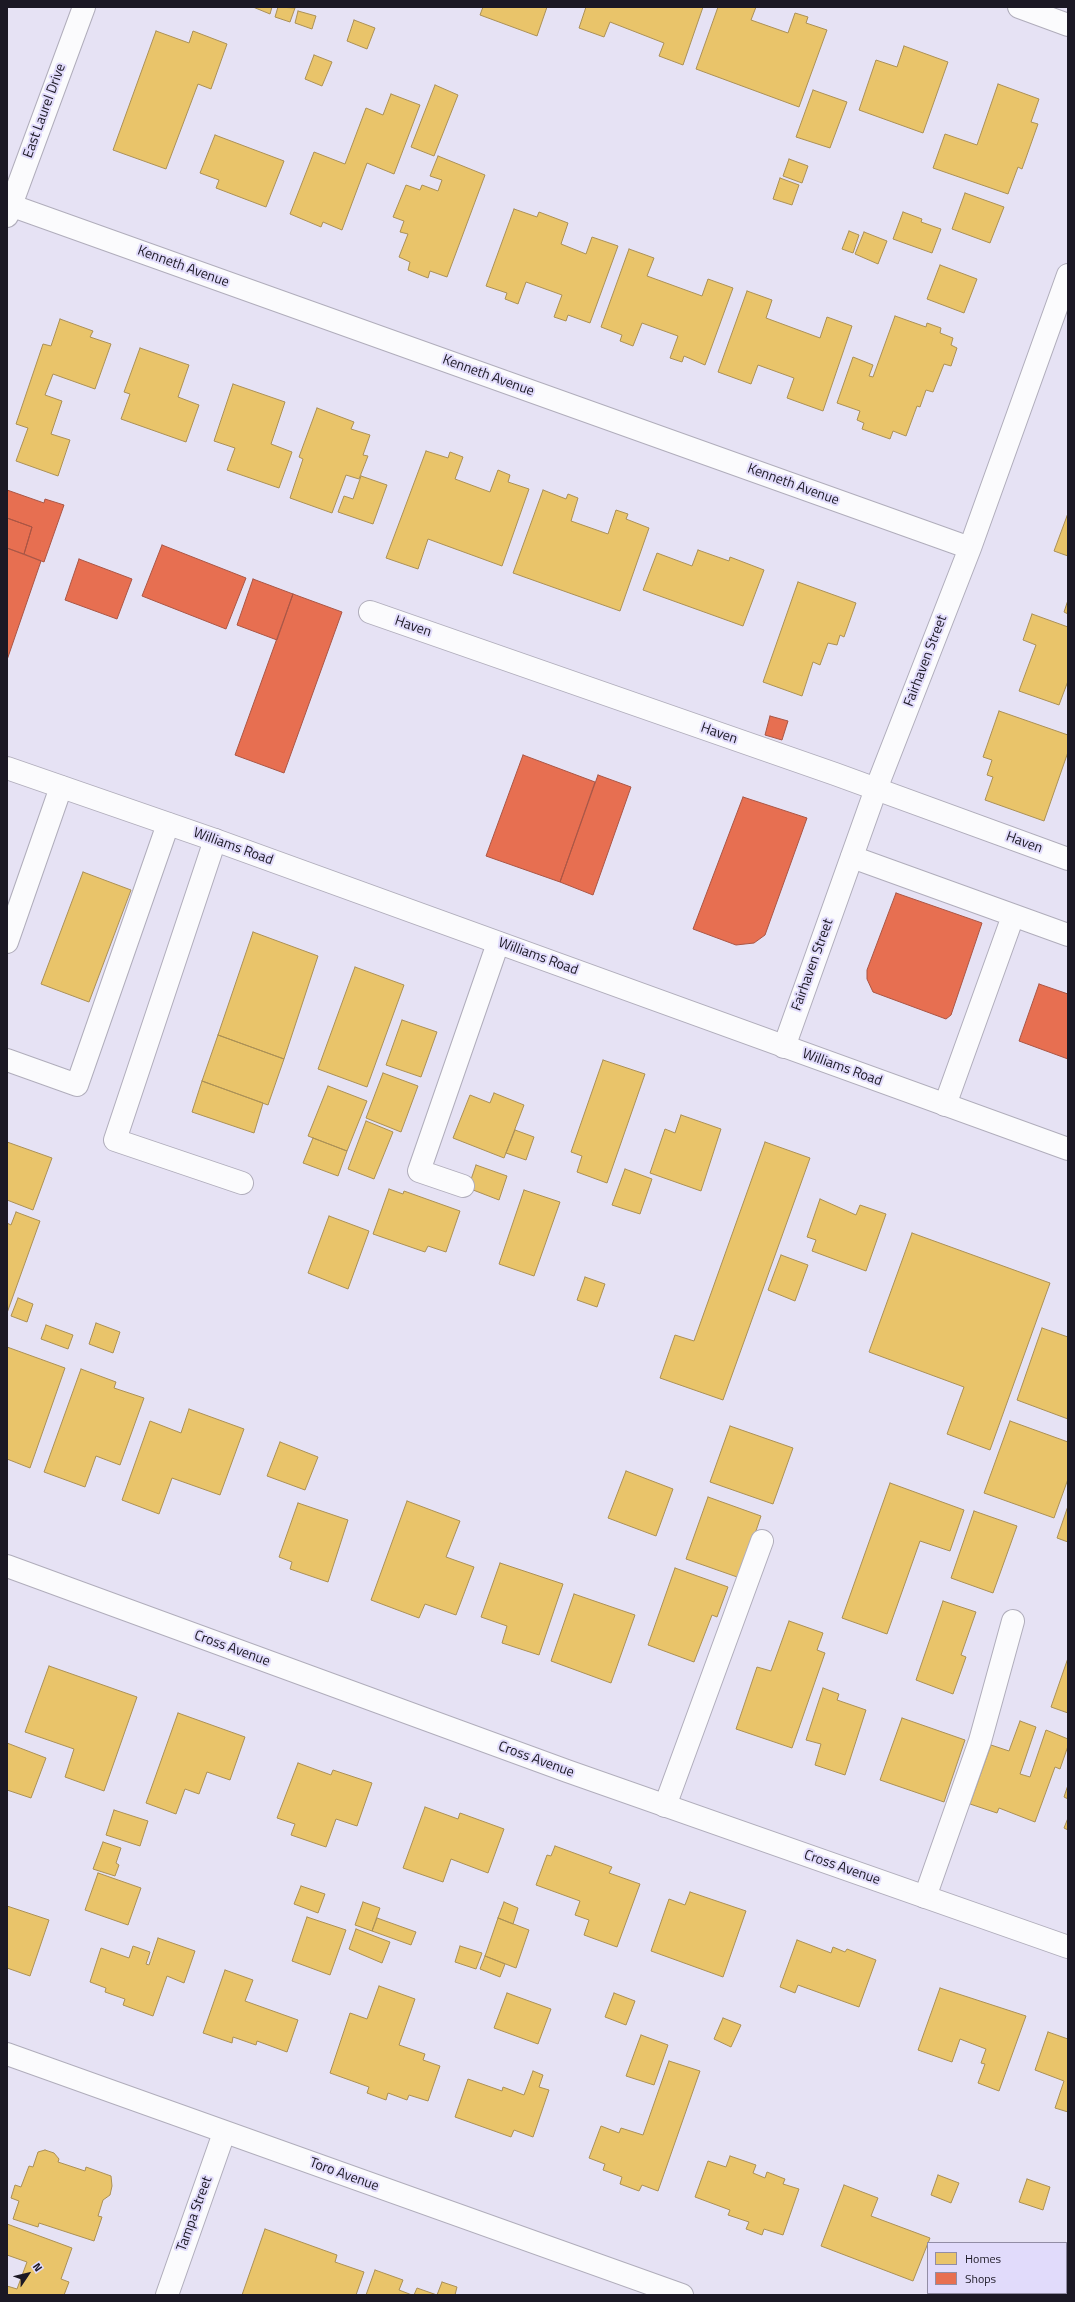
<!DOCTYPE html>
<html>
<head>
<meta charset="utf-8">
<style>
  body { margin:0 }
  #map { position:relative; width:1075px; height:2302px; overflow:hidden; background:#e6e2f4; font-family:"Titillium Web",sans-serif }
  canvas { display:block }
  .frame { position:absolute; inset:0; border:8px solid #1b1824; pointer-events:none }
  .legend { position:absolute; left:927px; top:2242px; width:140px; height:52px; box-sizing:border-box; background:#e1dbfb; border:1px solid #928da5; margin:0; padding:5px 7px; list-style:none; font-size:12px; color:#1b1824 }
  .legend li { display:flex; align-items:center; gap:8px; height:20px }
  .legend b { width:20px; border:1px solid #928da5 }
  .north { position:absolute; left:8px; top:2254px; width:40px; height:40px; -webkit-text-stroke:3px #e1dbfb; paint-order:stroke; rotate:55deg; font-size:11px; font-weight:700; line-height:16px; text-align:center; color:#1b1824 }
  .north::after { content:''; display:block; margin:auto; width:14px; height:18px; background:#1b1824; clip-path:polygon(50% 0,100% 100%,50% 72%,0 100%) }
</style>
</head>
<body>
<div id="map">
<canvas width="1075" height="2302"></canvas>
<div class="frame"></div>
<ul class="legend">
<li><b style="height:11px;background:#e9c46a"></b>Homes</li>
<li><b style="height:11px;background:#e76f51"></b>Shops</li>
</ul>
<div class="north">N</div>
</div>
<script>
const g = document.querySelector('canvas').getContext('2d');
g.lineJoin = 'round';
function paint(path, color) {
  g.fillStyle = color;
  g.fill(path, 'evenodd');
}
function poly(rows) {
  const path = new Path2D();
  for (const r of rows) {
    path.moveTo(r[0], r[1]);
    for (let i = 2; i < r.length; i += 2) path.lineTo(r[i], r[i + 1]);
  }
  return path;
}
function stroke(path, color, width, dash) {
  g.strokeStyle = color;
  g.lineWidth = width;
  g.lineCap = dash ? 'butt' : 'round';
  g.setLineDash(dash || []);
  g.stroke(path);
}
function label(font, color, halo, rows, align = 'center') {
  g.font = font + ' "Titillium Web",sans-serif';
  g.lineWidth = 4;
  g.setLineDash([]);
  g.textBaseline = 'middle';
  g.strokeStyle = halo;
  g.fillStyle = color;
  for (const [text, x, y, turn = 0] of rows) {
    g.save();
    g.translate(x, y);
    g.rotate((+turn || 0) * Math.PI / 180);
    g.textAlign = isNaN(turn) ? turn : align;
    if (halo) g.strokeText(text, 0, 0);
    g.fillText(text, 0, 0);
    g.restore();
  }
}
const homes = poly([
  [253,7,272,7,270,14,253,7],
  [278,7,295,8,290,22,275,17,278,7],
  [483,7,547,7,537,36,480,15,483,7],
  [586,7,703,7,683,65,659,56,664,43,610,22,604,37,579,28,586,7],
  [718,7,756,7,751,20,788,33,795,13,808,17,806,23,827,30,799,107,696,69,718,7],
  [298,11,316,16,312,29,295,23,298,11],
  [354,20,375,28,367,49,347,41,354,20],
  [156,31,189,43,193,31,227,44,211,89,198,84,166,169,113,150,156,31],
  [904,46,948,62,923,133,859,110,876,60,897,67,904,46],
  [314,55,332,62,322,86,305,79,314,55],
  [998,84,1039,99,1031,122,1038,124,1022,169,1018,167,1008,194,933,168,945,134,977,145,998,84],
  [435,85,458,95,434,156,411,147,435,85],
  [813,90,847,102,830,148,796,137,813,90],
  [391,94,420,105,394,174,367,163,342,230,323,222,321,227,290,214,314,152,345,164,366,108,383,115,391,94],
  [215,135,284,161,266,207,216,188,219,180,200,173,215,135],
  [438,156,485,175,447,277,430,271,428,278,408,270,410,262,399,257,408,234,400,232,404,221,393,217,406,185,420,190,422,185,438,191,442,180,430,176,438,156],
  [789,159,808,166,802,183,783,176,789,159],
  [780,178,799,185,792,205,773,199,780,178],
  [965,193,1004,207,990,243,952,229,965,193],
  [514,209,537,217,539,212,568,223,561,244,586,254,592,237,618,246,590,323,568,315,566,321,554,317,562,295,526,282,518,304,505,299,507,293,486,286,514,209],
  [903,212,922,219,921,222,941,229,932,253,893,239,903,212],
  [849,231,859,235,853,253,842,249,849,231],
  [864,232,887,241,878,264,855,254,864,232],
  [629,249,654,258,647,276,702,296,708,279,733,288,705,365,684,356,682,362,670,358,678,336,642,323,633,346,620,341,622,335,601,327,629,249],
  [940,265,977,279,964,313,927,299,940,265],
  [747,291,772,300,766,318,820,338,827,317,852,326,823,411,787,398,794,378,758,365,751,384,718,372,747,291],
  [895,316,926,327,927,323,941,328,940,333,953,338,951,345,957,348,951,366,944,364,933,392,926,390,920,407,917,406,906,436,893,431,890,439,862,429,864,423,857,420,860,411,837,403,853,357,873,365,869,376,873,377,895,316],
  [60,319,93,331,90,337,111,344,95,389,53,374,45,395,62,401,51,434,70,440,58,476,16,461,28,428,16,424,43,344,51,346,60,319],
  [140,348,189,365,178,397,199,405,186,442,121,419,130,394,124,392,140,348],
  [233,384,285,402,271,444,292,452,279,488,227,470,235,448,214,441,233,384],
  [317,408,354,422,351,429,370,435,363,455,368,456,359,479,346,475,332,513,290,498,303,459,299,457,317,408],
  [426,451,448,458,450,452,463,457,455,479,490,492,498,470,510,475,508,482,529,489,502,566,428,539,418,569,386,558,426,451],
  [361,476,387,485,373,524,338,512,344,496,353,499,361,476],
  [543,490,566,499,568,494,578,498,571,521,608,534,616,510,628,514,626,519,649,528,620,611,513,573,543,490],
  [1067,516,1068,517,1068,556,1054,551,1067,516],
  [698,550,729,561,730,557,764,570,743,626,643,590,657,553,692,566,698,550],
  [798,582,856,603,844,637,840,635,837,645,828,643,820,665,813,662,802,696,763,682,798,582],
  [1068,600,1068,614,1064,612,1068,600],
  [1032,614,1068,627,1068,681,1059,705,1019,691,1036,645,1023,640,1032,614],
  [999,711,1068,735,1068,752,1044,821,985,800,993,777,987,775,992,760,983,757,999,711],
  [83,872,131,890,89,1002,41,984,83,872],
  [253,932,318,956,284,1059,218,1035,253,932],
  [355,967,404,985,367,1087,318,1069,355,967],
  [402,1020,437,1032,421,1077,386,1065,402,1020],
  [218,1035,284,1059,268,1105,202,1081,218,1035],
  [603,1060,645,1074,607,1183,577,1172,582,1156,571,1152,603,1060],
  [383,1073,418,1086,401,1132,366,1118,383,1073],
  [202,1081,263,1103,254,1133,192,1112,202,1081],
  [328,1086,367,1101,347,1151,308,1136,328,1086],
  [494,1093,524,1105,504,1158,453,1138,470,1095,490,1103,494,1093],
  [681,1115,721,1129,701,1191,650,1173,665,1129,675,1133,681,1115],
  [366,1121,393,1132,374,1179,348,1169,366,1121],
  [515,1130,534,1137,526,1160,506,1153,515,1130],
  [313,1138,347,1151,338,1176,303,1163,313,1138],
  [7,1142,52,1158,33,1210,7,1200,7,1142],
  [765,1142,810,1158,723,1400,660,1378,675,1335,694,1341,765,1142],
  [476,1165,507,1176,499,1200,468,1188,476,1165],
  [625,1169,652,1179,640,1214,612,1205,625,1169],
  [389,1189,403,1194,404,1191,460,1211,446,1252,428,1246,425,1252,373,1234,389,1189],
  [524,1190,560,1202,534,1276,499,1264,524,1190],
  [820,1199,856,1215,860,1205,886,1214,866,1271,812,1251,816,1240,807,1237,820,1199],
  [16,1212,40,1221,7,1313,7,1223,11,1225,16,1212],
  [329,1216,369,1231,348,1289,308,1273,329,1216],
  [912,1233,1050,1283,990,1450,947,1434,964,1387,869,1352,912,1233],
  [781,1255,808,1265,795,1301,768,1290,781,1255],
  [585,1277,605,1284,597,1307,577,1300,585,1277],
  [18,1298,33,1304,27,1322,11,1316,18,1298],
  [96,1323,120,1332,113,1353,89,1344,96,1323],
  [46,1325,73,1335,68,1349,41,1339,46,1325],
  [1042,1328,1068,1337,1068,1419,1017,1400,1042,1328],
  [7,1347,65,1368,30,1468,7,1459,7,1347],
  [81,1369,116,1382,114,1388,144,1398,120,1465,96,1456,85,1487,44,1472,81,1369],
  [189,1409,244,1429,220,1495,172,1478,159,1514,122,1500,150,1421,181,1433,189,1409],
  [1010,1421,1068,1442,1068,1479,1054,1518,984,1493,1010,1421],
  [730,1426,793,1448,773,1504,710,1482,730,1426],
  [280,1442,318,1457,305,1490,267,1476,280,1442],
  [626,1471,673,1489,656,1536,608,1518,626,1471],
  [890,1483,964,1510,950,1551,920,1541,887,1634,842,1618,890,1483],
  [708,1497,761,1516,740,1578,686,1559,708,1497],
  [407,1501,460,1521,446,1557,474,1567,456,1615,425,1604,419,1618,371,1600,407,1501],
  [298,1503,348,1520,328,1582,290,1569,292,1562,279,1557,298,1503],
  [1068,1506,1068,1542,1057,1538,1068,1506],
  [974,1511,1017,1526,993,1593,951,1578,974,1511],
  [500,1563,563,1584,539,1655,502,1643,507,1626,481,1617,500,1563],
  [675,1568,728,1587,717,1617,712,1615,694,1662,648,1645,675,1568],
  [574,1594,635,1615,611,1683,551,1661,574,1594],
  [943,1601,976,1612,961,1655,966,1657,953,1694,916,1680,943,1601],
  [789,1621,823,1633,817,1650,825,1653,792,1748,736,1729,757,1667,771,1671,789,1621],
  [1068,1658,1068,1713,1051,1707,1068,1658],
  [49,1666,137,1697,104,1791,65,1777,74,1749,25,1732,49,1666],
  [823,1688,839,1694,837,1700,866,1710,845,1775,815,1765,821,1744,806,1740,823,1688],
  [178,1713,245,1737,230,1780,207,1772,199,1794,185,1789,176,1814,146,1803,178,1713],
  [902,1718,965,1740,944,1802,880,1780,902,1718],
  [1020,1721,1036,1727,1020,1774,1030,1777,1046,1730,1068,1739,1068,1746,1060,1769,1055,1767,1035,1822,999,1808,997,1813,970,1804,991,1745,1009,1751,1020,1721],
  [7,1743,46,1758,31,1798,7,1790,7,1743],
  [298,1763,331,1775,333,1770,372,1783,357,1826,336,1819,326,1847,291,1835,295,1824,277,1818,298,1763],
  [1068,1785,1068,1799,1064,1797,1068,1785],
  [425,1807,458,1819,460,1813,504,1829,488,1873,451,1859,443,1882,403,1868,425,1807],
  [114,1810,148,1821,140,1846,106,1835,114,1810],
  [1068,1818,1068,1830,1064,1828,1068,1818],
  [103,1842,121,1848,116,1863,119,1865,115,1876,93,1869,103,1842],
  [555,1846,612,1867,609,1873,640,1884,617,1947,584,1935,589,1920,575,1915,580,1901,536,1885,547,1855,551,1856,555,1846],
  [98,1873,141,1888,128,1925,85,1910,98,1873],
  [301,1886,325,1894,318,1913,294,1904,301,1886],
  [690,1892,746,1911,723,1977,651,1951,669,1899,685,1905,690,1892],
  [363,1902,380,1908,372,1931,355,1925,363,1902],
  [504,1902,518,1908,513,1924,498,1918,504,1902],
  [7,1906,49,1920,30,1976,7,1968,7,1906],
  [307,1917,346,1930,330,1975,292,1961,307,1917],
  [377,1918,416,1932,411,1945,372,1931,377,1918],
  [498,1918,529,1930,516,1968,485,1956,498,1918],
  [356,1929,390,1942,382,1963,349,1949,356,1929],
  [158,1938,195,1951,184,1983,167,1976,153,2016,123,2005,125,1999,105,1992,106,1988,90,1982,101,1948,129,1958,133,1946,150,1952,146,1964,149,1965,158,1938],
  [797,1940,831,1953,833,1947,845,1952,847,1949,876,1960,859,2007,798,1985,795,1993,780,1987,797,1940],
  [460,1946,482,1953,476,1969,455,1962,460,1946],
  [485,1956,505,1964,500,1977,480,1969,485,1956],
  [225,1970,253,1980,245,2001,298,2020,287,2052,257,2041,256,2045,233,2037,232,2043,203,2033,225,1970],
  [379,1986,415,1999,399,2045,425,2054,423,2060,440,2066,428,2101,409,2095,407,2100,388,2093,386,2100,367,2093,369,2087,330,2073,350,2013,367,2019,379,1986],
  [940,1988,1026,2016,999,2091,978,2083,985,2064,981,2063,986,2049,960,2039,952,2062,918,2050,940,1988],
  [507,1993,551,2009,538,2044,494,2028,507,1993],
  [614,1993,635,2001,626,2025,605,2017,614,1993],
  [723,2018,741,2025,731,2047,714,2039,723,2018],
  [1048,2032,1068,2039,1068,2112,1055,2108,1064,2081,1035,2070,1048,2032],
  [641,2035,668,2045,654,2085,626,2076,641,2035],
  [669,2061,700,2071,658,2191,642,2185,639,2191,620,2184,622,2177,603,2170,605,2164,589,2158,601,2126,619,2133,621,2128,643,2135,669,2061],
  [533,2071,543,2075,539,2087,549,2090,533,2137,514,2130,511,2137,455,2117,468,2079,502,2091,503,2087,524,2095,533,2071],
  [45,2150,54,2153,59,2159,58,2162,85,2171,86,2167,111,2176,112,2186,110,2195,103,2200,98,2216,102,2217,94,2241,39,2223,38,2227,13,2219,19,2201,11,2198,15,2185,21,2187,29,2166,33,2167,38,2152,45,2150],
  [730,2156,756,2165,753,2173,765,2178,767,2172,785,2179,783,2184,799,2189,783,2235,764,2229,762,2235,746,2229,749,2222,728,2215,730,2210,695,2197,708,2161,726,2167,730,2156],
  [938,2175,959,2183,951,2203,931,2195,938,2175],
  [1027,2179,1050,2187,1043,2210,1019,2202,1027,2179],
  [844,2185,878,2198,871,2216,930,2238,913,2281,821,2246,844,2185],
  [7,2224,72,2248,61,2279,69,2282,64,2295,7,2295,7,2286,17,2289,27,2262,7,2255,7,2224],
  [265,2229,337,2255,335,2262,364,2272,356,2295,242,2295,265,2229],
  [375,2270,403,2280,399,2290,412,2295,366,2295,375,2270],
  [442,2282,457,2287,455,2295,414,2295,417,2288,437,2295,442,2282],
  [972,2293,1047,2293,1047,2295,977,2295,972,2293]
]);
paint(homes, '#e9c46a');
stroke(homes, '#ab9055', 1);
const shops = poly([
  [7,490,44,503,45,499,64,505,44,562,24,554,32,527,7,518,7,490],
  [7,518,32,527,24,554,7,548,7,518],
  [162,545,246,578,226,629,142,596,162,545],
  [7,548,41,561,7,660,7,548],
  [79,559,132,579,117,619,65,600,79,559],
  [253,579,293,594,277,640,237,625,253,579],
  [293,594,342,612,284,773,235,755,293,594],
  [770,716,788,721,782,740,765,735,770,716],
  [523,755,595,782,560,882,486,856,523,755],
  [598,775,631,787,593,895,560,882,598,775],
  [743,797,807,818,765,935,754,943,736,945,693,929,743,797],
  [896,893,982,923,951,1015,946,1019,873,992,867,979,867,970,896,893],
  [1039,984,1068,994,1068,1059,1019,1041,1039,984]
]);
paint(shops, '#e76f51');
stroke(shops, '#a54', 1);
const service = poly([
  [370,612,835,774,1068,859],
  [215,840,115,1140,242,1183],
  [852,857,1068,935],
  [7,942,61,787],
  [7,1060,77,1085,168,824],
  [945,1105,1013,916],
  [463,1186,419,1171,498,943],
  [665,1806,762,1541],
  [925,1897,980,1741,1013,1621]
]);
const minor = poly([
  [1019,7,1068,25],
  [7,204,970,548],
  [7,216,84,7],
  [784,1047,876,789,970,548,1068,275],
  [7,1566,567,1771,1068,1947],
  [7,2054,682,2295],
  [167,2295,224,2133]
]);
const secondary = poly([
  [7,768,215,840,1068,1149]
]);
stroke(service, '#b0adbb', 24);
stroke(minor, '#b0adbb', 24);
stroke(secondary, '#b0adbb', 24);
stroke(service, '#fbfbfd', 22);
stroke(minor, '#fbfbfd', 22);
stroke(secondary, '#fbfbfd', 22);
label('14px', '#1b1824', '#e1dbfb', [
  ["East Laurel Drive",45,111,-70],
  ["Kenneth Avenue",183,267,20],
  ["Kenneth Avenue",488,376,20],
  ["Kenneth Avenue",793,485,20],
  ["Haven",413,627,19],
  ["Fairhaven Street",926,661,-69],
  ["Haven",719,734,19],
  ["Haven",1024,843,20],
  ["Williams Road",233,847,20],
  ["Williams Road",538,957,20],
  ["Fairhaven Street",813,965,-70],
  ["Williams Road",842,1068,20],
  ["Cross Avenue",232,1649,20],
  ["Cross Avenue",536,1760,20],
  ["Cross Avenue",842,1868,19],
  ["Toro Avenue",344,2175,20],
  ["Tampa Street",195,2214,-70]
]);
</script>
</body>
</html>
